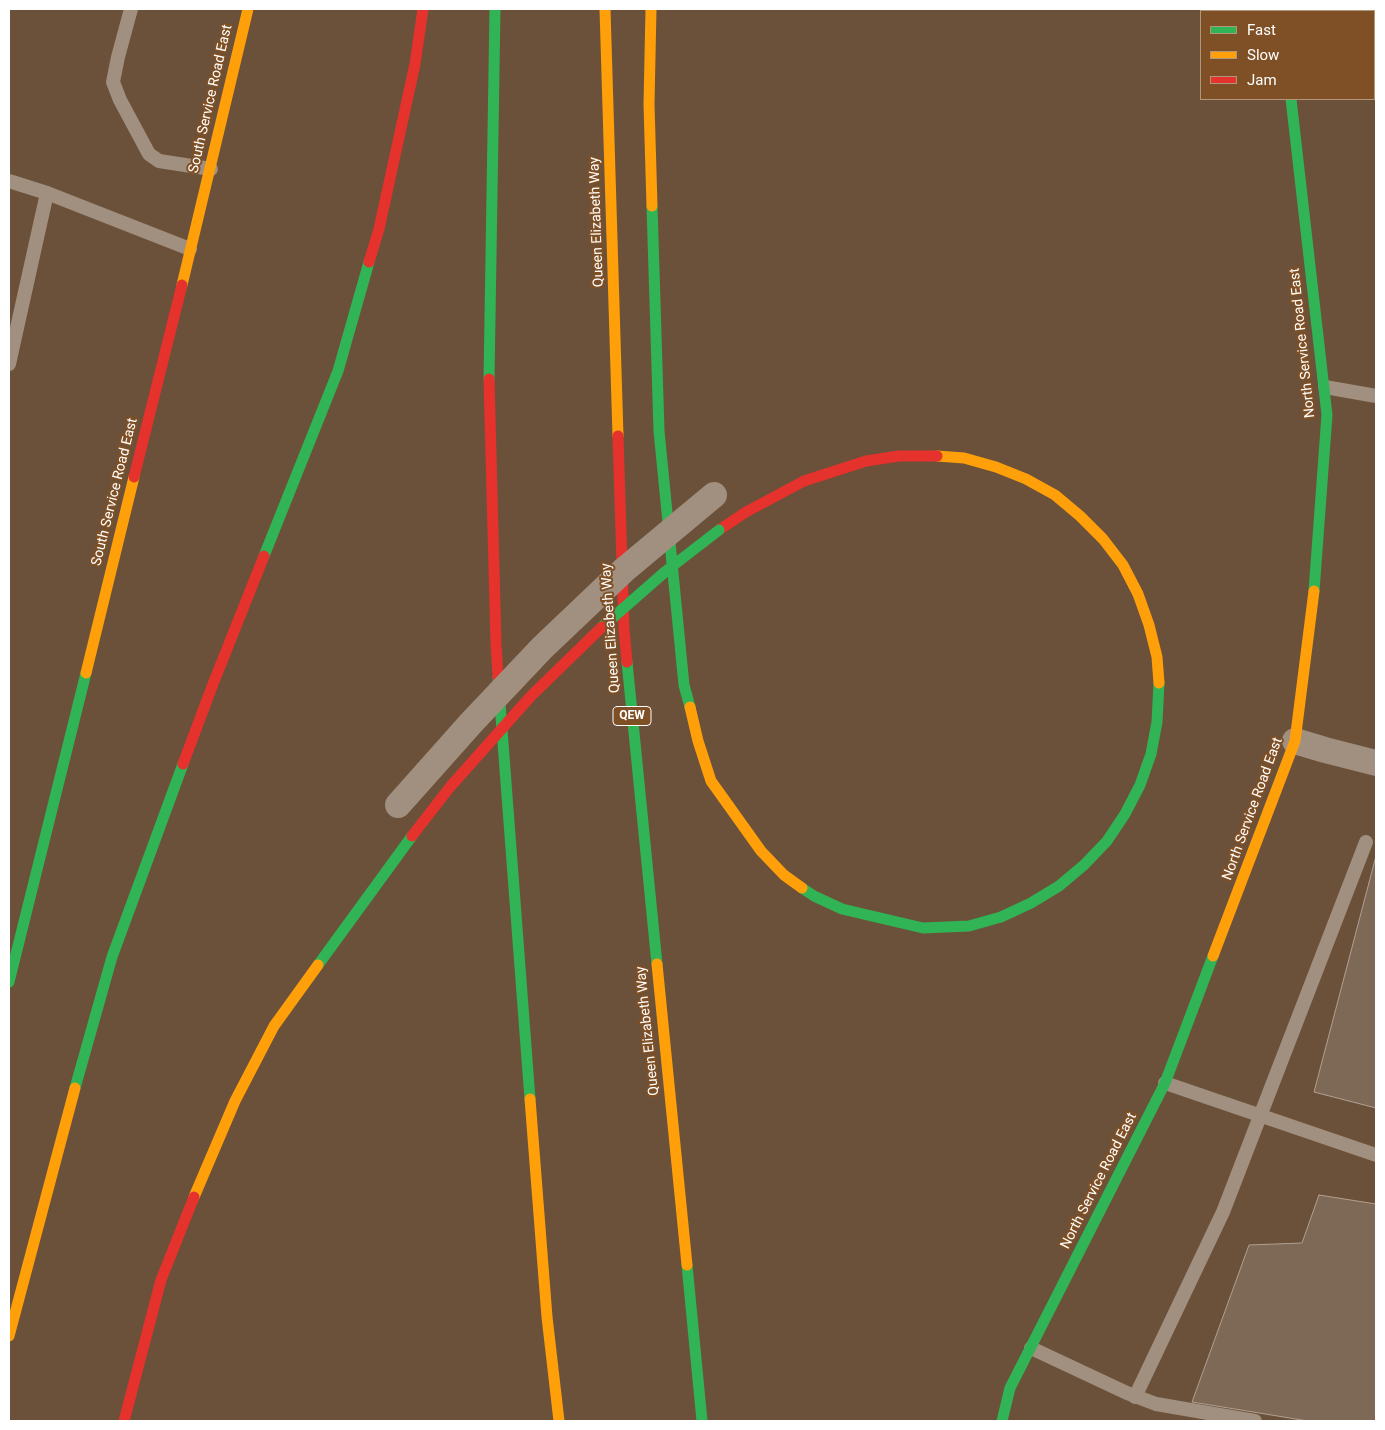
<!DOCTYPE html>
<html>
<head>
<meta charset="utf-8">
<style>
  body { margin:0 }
  #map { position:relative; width:1385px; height:1430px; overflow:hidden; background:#6b5139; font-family:Roboto,sans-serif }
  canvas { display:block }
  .frame { position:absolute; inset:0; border:10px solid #fff; pointer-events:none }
  .legend { position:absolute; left:1200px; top:10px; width:175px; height:90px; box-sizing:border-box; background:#7f5025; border:1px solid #b2967c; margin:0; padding:6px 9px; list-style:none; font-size:15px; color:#fff }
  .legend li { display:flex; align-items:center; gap:10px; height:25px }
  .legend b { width:25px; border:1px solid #b2967c }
</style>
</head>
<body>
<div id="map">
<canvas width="1385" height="1430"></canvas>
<div class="frame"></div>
<ul class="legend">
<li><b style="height:6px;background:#30b455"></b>Fast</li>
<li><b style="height:6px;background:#ff9f0a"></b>Slow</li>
<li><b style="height:6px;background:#e5322d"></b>Jam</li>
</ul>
</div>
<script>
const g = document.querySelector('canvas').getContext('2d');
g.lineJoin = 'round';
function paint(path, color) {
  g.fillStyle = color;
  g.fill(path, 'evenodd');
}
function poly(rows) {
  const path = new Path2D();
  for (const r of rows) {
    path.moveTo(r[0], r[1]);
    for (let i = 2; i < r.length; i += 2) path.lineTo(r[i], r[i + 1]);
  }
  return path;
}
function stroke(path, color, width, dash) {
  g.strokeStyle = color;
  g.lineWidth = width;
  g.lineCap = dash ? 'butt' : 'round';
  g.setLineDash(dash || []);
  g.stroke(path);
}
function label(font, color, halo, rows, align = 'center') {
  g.font = font + ' Roboto,sans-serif';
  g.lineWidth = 4;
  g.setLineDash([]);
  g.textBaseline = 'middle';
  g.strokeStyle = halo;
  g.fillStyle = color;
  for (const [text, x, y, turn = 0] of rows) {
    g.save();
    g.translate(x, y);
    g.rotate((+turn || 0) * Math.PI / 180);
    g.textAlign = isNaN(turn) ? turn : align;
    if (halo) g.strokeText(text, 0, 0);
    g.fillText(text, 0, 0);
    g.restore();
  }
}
const building = poly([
  [1376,856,1376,1108,1314,1092,1376,856],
  [1319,1195,1376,1204,1376,1421,1308,1421,1192,1402,1249,1245,1302,1243,1319,1195]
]);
paint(building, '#7e6957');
stroke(building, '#b0a092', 1);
stroke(poly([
  [131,9,118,57,113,82,120,100,149,154,159,161,211,169],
  [1374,90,1376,90],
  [9,181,47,193,190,249],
  [9,364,47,193],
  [1325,387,1376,396],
  [1165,1083,1376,1155],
  [1031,1348,1127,1393,1156,1404,1255,1421],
  [1135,1397,1223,1212,1366,842]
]), '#a18f7f', 14);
stroke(poly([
  [1295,741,1325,750,1376,763]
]), '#a18f7f', 26);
stroke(poly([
  [1266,9,1267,11],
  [1291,99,1327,415,1314,591],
  [652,206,659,431,684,685,690,707],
  [489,379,495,9],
  [264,556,338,371,369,262],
  [627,662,657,964],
  [498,677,530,1099],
  [802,888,814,896,842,909,923,928,969,926,1001,917,1031,903,1059,886,1084,865,1107,841,1125,814,1140,785,1151,754,1157,722,1159,683],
  [318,965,412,836],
  [9,982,86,673],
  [75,1088,112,957,183,764],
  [687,1265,702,1421],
  [1002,1421,1010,1388,1165,1083,1213,956]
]), '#30b455', 11);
stroke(poly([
  [605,9,618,436],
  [651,9,649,104,652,206],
  [182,285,248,9],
  [937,456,964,458,996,467,1026,479,1055,495,1080,516,1103,539,1123,565,1138,594,1149,625,1157,657,1159,683],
  [86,673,134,477],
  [690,707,698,741,711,781,761,851,784,875,802,888],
  [1213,956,1295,741,1314,591],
  [657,964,687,1265],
  [530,1099,547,1317,559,1421],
  [194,1197,235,1101,274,1026,318,965],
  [9,1336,75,1088]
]), '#ff9f0a', 11);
stroke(poly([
  [369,262,379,229,415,64,423,9],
  [489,379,496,644,498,677],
  [618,436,624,629,627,662],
  [134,477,182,285],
  [719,530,746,512,804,481,866,461,899,456,937,456],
  [183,764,213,684,264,556],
  [124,1421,161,1280,194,1197]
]), '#e5322d', 11);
stroke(poly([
  [398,805,471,723,542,648,624,570,714,495]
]), '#a18f7f', 26);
stroke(poly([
  [602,627,666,571,719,530]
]), '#30b455', 11);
stroke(poly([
  [412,836,450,787,531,696,602,627]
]), '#e5322d', 11);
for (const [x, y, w] of [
  [632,716,38]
]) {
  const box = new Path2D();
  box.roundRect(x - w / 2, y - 9.5, w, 19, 4);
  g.fillStyle = '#7f5025';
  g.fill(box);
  stroke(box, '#fff', 1);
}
label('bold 12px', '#fff', null, [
  ["QEW",632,716]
]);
label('14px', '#fff', '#7f5025', [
  ["South Service Road East",211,99,-77],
  ["Queen Elizabeth Way",597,222,-92],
  ["North Service Road East",1303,343,-96],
  ["South Service Road East",115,492,-76],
  ["Queen Elizabeth Way",611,628,-94],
  ["North Service Road East",1253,809,-70],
  ["Queen Elizabeth Way",648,1031,-96],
  ["North Service Road East",1099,1181,-63]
]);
</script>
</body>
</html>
